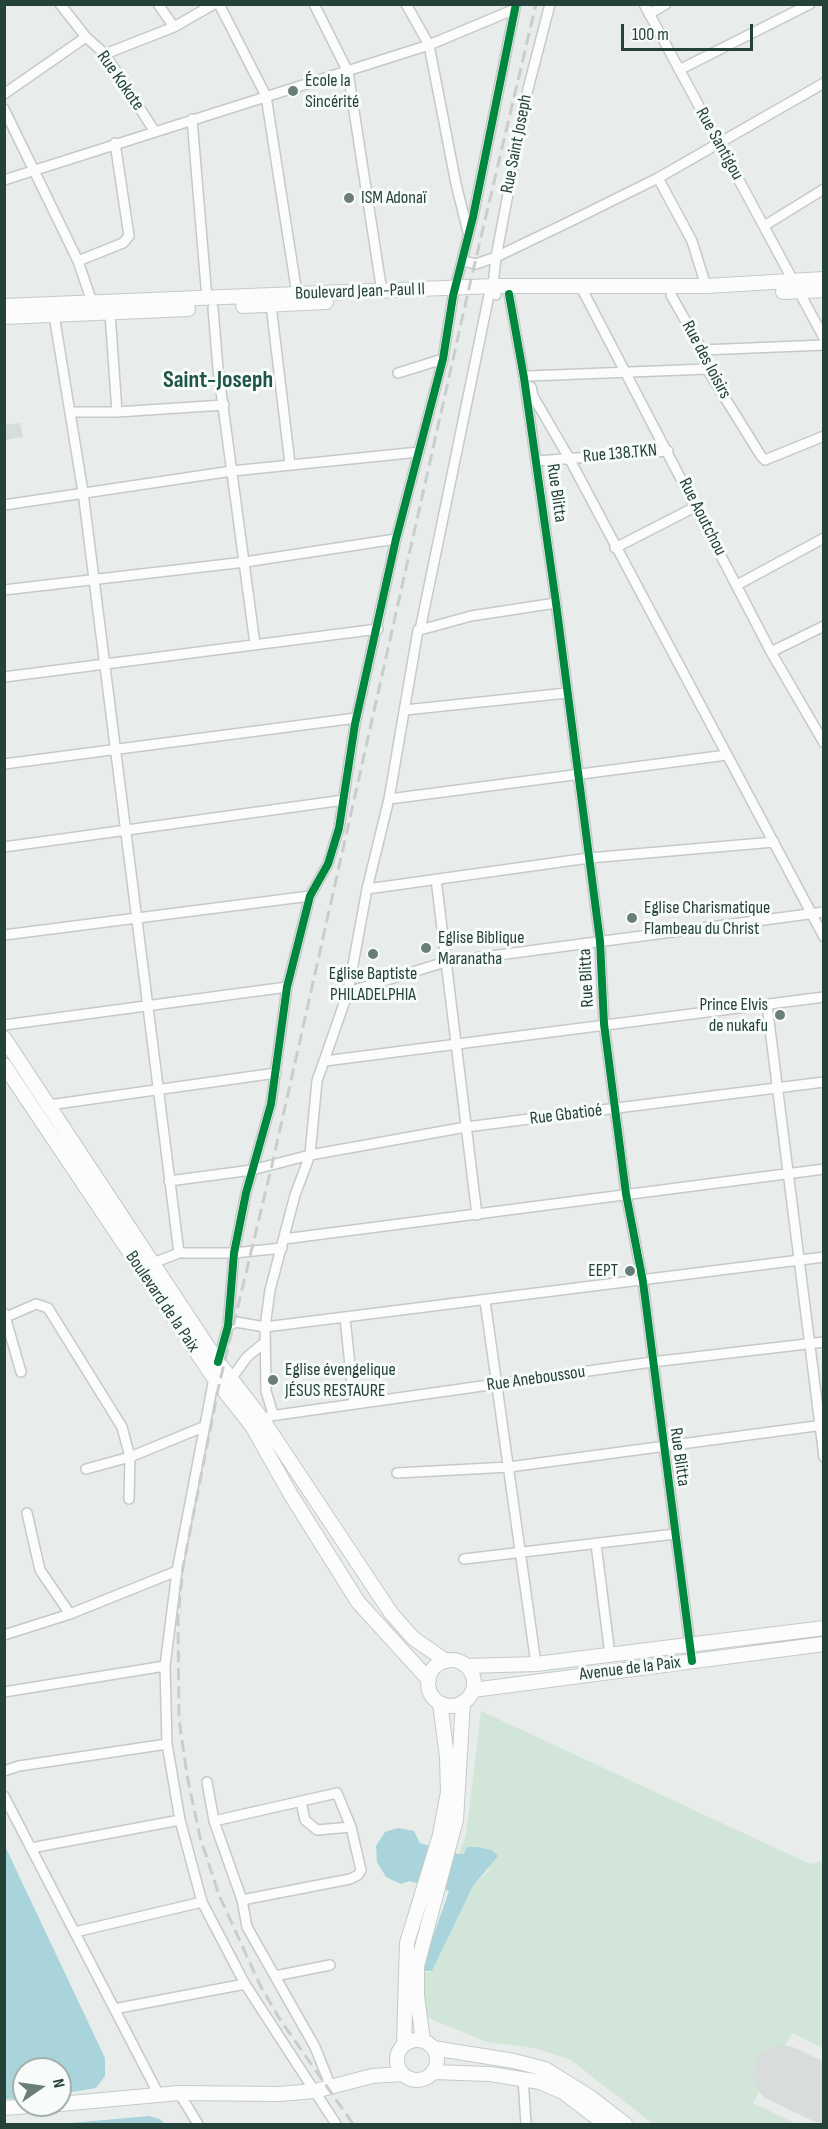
<!DOCTYPE html>
<html>
<head>
<meta charset="utf-8">
<style>
  body { margin:0 }
  #map { position:relative; width:828px; height:2129px; overflow:hidden; background:#e8edeb; font-family:"Sofia Sans Condensed",sans-serif }
  canvas { display:block }
  .frame { position:absolute; inset:0; border:6px solid #24423a; pointer-events:none }
  .north { position:absolute; left:12px; top:2057px; width:60px; height:60px; box-sizing:border-box; background:#f7fbf9; border:2px solid #a3b1ad; border-radius:50%; rotate:77deg; font-size:16px; font-weight:700; line-height:24px; text-align:center; color:#24423a }
  .north::after { content:''; display:block; margin:auto; width:21px; height:27px; background:#697e78; clip-path:polygon(50% 0,100% 100%,50% 72%,0 100%) }
  .scale { position:absolute; left:621px; top:24px; width:132px; height:27px; box-sizing:border-box; border:3px solid #24423a; border-top:0; padding-left:8px; font-size:18px; line-height:21px; white-space:nowrap; color:#24423a; -webkit-text-stroke:4px #f7fbf9; paint-order:stroke }
</style>
</head>
<body>
<div id="map">
<canvas width="828" height="2129"></canvas>
<div class="frame"></div>
<div class="north">N</div>
<div class="scale">100 m</div>
</div>
<script>
const g = document.querySelector('canvas').getContext('2d');
g.lineJoin = 'round';
function paint(path, color) {
  g.fillStyle = color;
  g.fill(path, 'evenodd');
}
function poly(rows) {
  const path = new Path2D();
  for (const r of rows) {
    if (r.length === 3) {
      path.moveTo(r[0] + r[2], r[1]);
      path.arc(r[0], r[1], r[2], 0, 2 * Math.PI);
      continue;
    }
    path.moveTo(r[0], r[1]);
    for (let i = 2; i < r.length; i += 2) path.lineTo(r[i], r[i + 1]);
  }
  return path;
}
function stroke(path, color, width, dash) {
  g.strokeStyle = color;
  g.lineWidth = width;
  g.lineCap = dash ? 'butt' : 'round';
  g.setLineDash(dash || []);
  g.stroke(path);
}
function label(font, color, halo, rows, align = 'center') {
  g.font = font + ' "Sofia Sans Condensed",sans-serif';
  g.lineWidth = 6;
  g.setLineDash([]);
  g.textBaseline = 'middle';
  g.strokeStyle = halo;
  g.fillStyle = color;
  for (const [text, x, y, turn = 0] of rows) {
    g.save();
    g.translate(x, y);
    g.rotate((+turn || 0) * Math.PI / 180);
    g.textAlign = isNaN(turn) ? turn : align;
    if (halo) g.strokeText(text, 0, 0);
    g.fillText(text, 0, 0);
    g.restore();
  }
}
paint(poly([
  [20,423,23,437,5,440,5,425]
]), '#d6dedb');
paint(poly([
  [481,1711,810,1864,823,1861,823,2048,792,2033,753,2103,797,2124,653,2124,571,2060,534,2048,487,2042,426,2017,422,1973,432,1971,473,1886,490,1869,459,1854,466,1835]
]), '#d1e6d8');
paint(poly([
  [398,1828,414,1831,420,1843,459,1854,464,1854,467,1847,477,1847,491,1850,498,1856,473,1886,432,1971,424,1971,426,1957,449,1891,409,1881,401,1884,386,1877,377,1862,376,1846,385,1832],
  [4,1844,105,2058,105,2076,96,2088,60,2094,60,2069,24,2069,24,2098,5,2099],
  [149,2116,160,2119,165,2124,59,2124]
]), '#a9d4db');
stroke(poly([
  [782,2074,824,2094]
]), '#d8dddc', 58);
const minor = poly([
  [60,4,86,37,105,54,155,132],
  [158,4,174,27],
  [219,4,266,96,297,294],
  [314,4,348,72,382,292],
  [406,4,429,45,456,184,468,232],
  [644,4,824,338],
  [649,14,666,4],
  [105,54,174,27,214,4],
  [679,70,810,4],
  [4,94,86,37],
  [4,109,78,261,92,302],
  [192,119,207,299],
  [658,178,692,241,706,286],
  [4,180,429,45,515,9],
  [764,226,824,189],
  [78,261,123,243,129,236,115,143],
  [463,261,476,264,496,257,571,221,658,178,824,83],
  [583,291,771,652,824,743],
  [509,294,524,378,556,603,600,941,604,1024,626,1194,643,1282,692,1661],
  [496,295,493,286,496,257,528,89,550,4],
  [671,295,702,350,707,369,761,456,765,460,824,436],
  [271,305,290,464],
  [213,308,218,369,255,644],
  [110,313,117,412],
  [54,315,83,492,179,1253],
  [702,350,824,345],
  [398,373,443,359],
  [524,378,529,376,707,369],
  [531,387,533,396,569,458,824,937],
  [71,412,117,412,224,405],
  [537,461,668,451],
  [4,505,232,471,419,452],
  [615,548,695,507],
  [737,585,824,538],
  [4,590,245,562,396,539],
  [420,630,471,616,556,603],
  [771,652,824,626],
  [4,677,378,629],
  [405,710,567,693],
  [4,764,356,718],
  [389,799,727,755],
  [4,847,344,800],
  [436,879,477,1215],
  [367,889,589,858,774,842],
  [4,935,310,896],
  [348,992,445,962,824,912],
  [767,1005,824,1457],
  [4,1025,287,987],
  [325,1061,824,997],
  [49,1105,276,1073],
  [169,1181,252,1170,310,1155,466,1127,824,1082],
  [284,1239,824,1169],
  [148,1265,179,1253,234,1253,282,1248],
  [485,1301,536,1664],
  [4,1313,21,1372],
  [4,1318,36,1304,48,1308,122,1427,130,1457,129,1499],
  [345,1318,354,1403],
  [228,1326,236,1322,265,1327,824,1257],
  [218,1362,228,1326,234,1253,246,1193,271,1104,287,987,310,896,328,864,339,828,355,724,396,539,443,359,453,296,473,217,516,4],
  [214,1378,177,1571,165,1666,167,1744,180,1820,202,1902,245,1984,336,2124],
  [231,1379,247,1357,265,1342],
  [273,1414,266,1391,265,1327,270,1290,295,1195,310,1155,317,1081,348,992,367,889,389,799,418,630,420,630,489,295],
  [270,1416,652,1362,824,1342],
  [86,1469,130,1457,203,1427],
  [397,1473,509,1467,823,1425],
  [27,1513,40,1570,70,1614],
  [596,1544,610,1655],
  [464,1559,675,1534],
  [4,1635,70,1614,177,1571],
  [4,1692,165,1666],
  [4,1771,19,1766,167,1744],
  [207,1782,214,1821,242,1900,247,1927,315,2047,331,2087],
  [4,1796,159,2095],
  [301,1802,305,1820,317,1830,351,1827],
  [214,1821,337,1793,351,1827,361,1870,358,1875,350,1879,242,1900],
  [31,1848,180,1820],
  [75,1932,202,1902],
  [275,1976,330,1965],
  [114,2009,245,1984],
  [523,2078,526,2124],
  [179,2093,198,2124]
]);
const secondary = poly([
  [783,292,824,290],
  [4,306,493,286,706,286,824,279],
  [243,306,326,302],
  [4,317,188,309],
  [4,1038,218,1362,262,1419,391,1613,413,1638,446,1661],
  [4,1065,214,1378,252,1426,291,1495,358,1602,429,1680],
  [451,1683,23],
  [466,1666,536,1664,824,1628],
  [473,1690,824,1644],
  [417,2060,20],
  [423,2041,417,1996,417,1966,456,1820,463,1702],
  [404,2045,407,1943,440,1835,448,1792,447,1757,440,1703],
  [433,2048,514,2061,545,2069,590,2097,625,2124],
  [433,2072,490,2074,540,2082,563,2092,605,2124],
  [60,2104,179,2093,279,2094,315,2091,372,2076,402,2074],
  [4,2108,41,2105]
]);
stroke(minor, '#c5cac8', 12);
stroke(secondary, '#c3cbc8', 16);
stroke(minor, '#fcfcfc', 9);
stroke(secondary, '#fcfcfc', 14);
stroke(poly([
  [353,2124,279,2018,260,1985,219,1895,200,1837,187,1775,179,1719,178,1617,183,1567,219,1385,272,1165,469,288,536,4]
]), '#c9cdcc', 3, [12, 6]);
stroke(poly([
  [509,294,524,378,556,603,600,941,604,1024,626,1194,643,1282,692,1661],
  [218,1362,228,1326,234,1253,246,1193,271,1104,287,987,310,896,328,864,339,828,355,724,396,539,443,359,453,296,473,217,516,4]
]), '#00873e', 8);
for (const [x, y, r, color] of [
  [293,91,6,"#697e78"],
  [349,198,6,"#697e78"],
  [632,918,6,"#697e78"],
  [426,948,6,"#697e78"],
  [373,954,6,"#697e78"],
  [780,1015,6,"#697e78"],
  [630,1271,6,"#697e78"],
  [273,1380,6,"#697e78"]
]) {
  const dot = new Path2D();
  dot.arc(x, y, r, 0, 2 * Math.PI);
  g.fillStyle = color;
  g.fill(dot);
  stroke(dot, '#f7fbf9', 2);
}
label('18px', '#24423a', '#f7fbf9', [
  ["Rue Kokote",120,81,55],
  ["Rue Saint Joseph",517,144,-79],
  ["Rue Santigou",719,144,61],
  ["Boulevard Jean-Paul II",360,292,-2],
  ["Rue des loisirs",706,360,62],
  ["Rue 138.TKN",620,454,-5],
  ["Rue Blitta",556,493,82],
  ["Rue Aoutchou",702,517,63],
  ["Rue Blitta",587,978,-93],
  ["Rue Gbatioé",566,1115,-7],
  ["Boulevard de la Paix",162,1302,56],
  ["Rue Aneboussou",536,1379,-8],
  ["Rue Blitta",679,1457,82],
  ["Avenue de la Paix",630,1669,-7]
]);
label('18px', '#24423a', '#f7fbf9', [
  ["École la",305,81],
  ["Sincérité",305,102],
  ["ISM Adonaï",361,198],
  ["Eglise Charismatique",644,908],
  ["Flambeau du Christ",644,929],
  ["Eglise Biblique",438,938],
  ["Maranatha",438,959],
  ["Eglise Baptiste",373,974,"center"],
  ["PHILADELPHIA",373,995,"center"],
  ["Prince Elvis",768,1005,"right"],
  ["de nukafu",768,1026,"right"],
  ["EEPT",618,1271,"right"],
  ["Eglise évengelique",285,1370],
  ["JÉSUS RESTAURE",285,1391]
], 'left');
label('bold 24px', '#1f5548', '#f7fbf9', [
  ["Saint-Joseph",218,381]
]);
</script>
</body>
</html>
